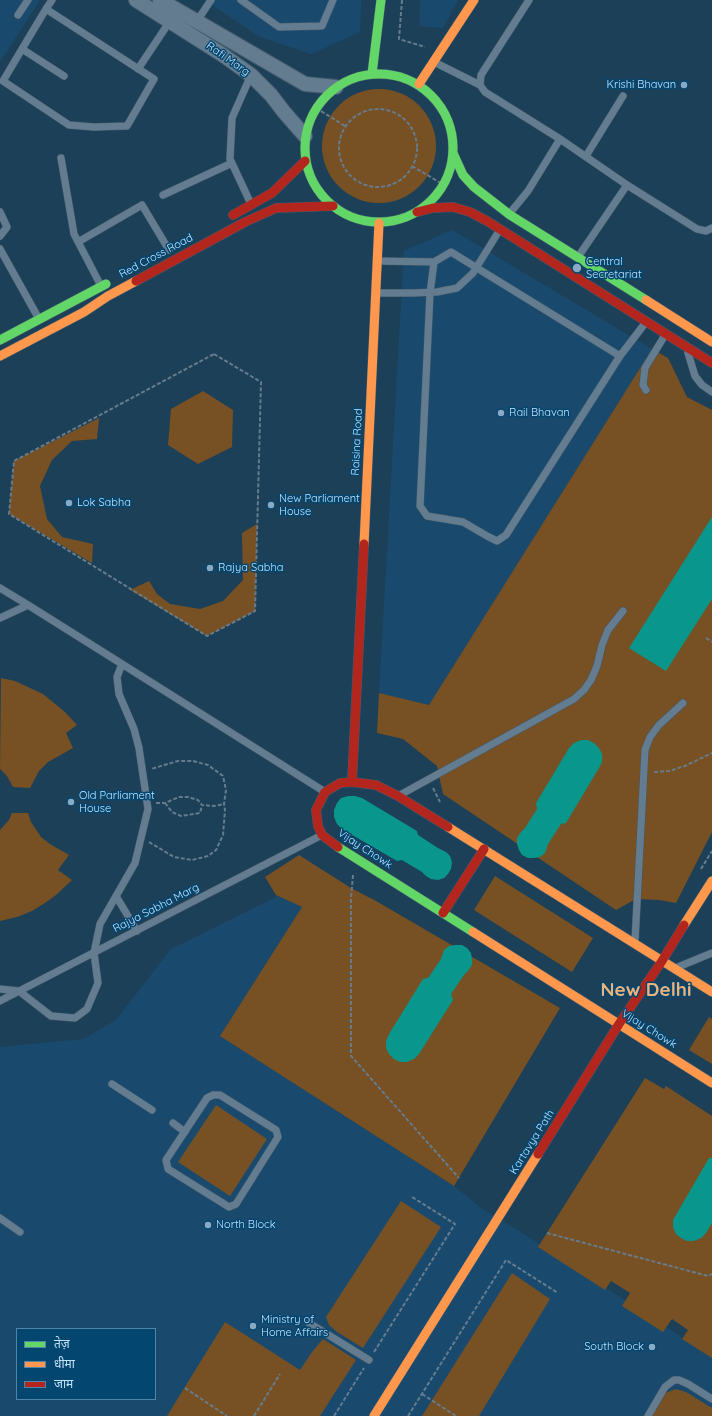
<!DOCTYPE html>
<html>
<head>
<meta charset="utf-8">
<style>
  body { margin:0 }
  #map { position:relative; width:712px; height:1416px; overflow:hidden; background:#1c4058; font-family:Quicksand,"Noto Sans Devanagari",sans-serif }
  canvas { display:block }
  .legend { position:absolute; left:16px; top:1328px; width:140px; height:72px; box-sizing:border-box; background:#034670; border:1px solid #5184a8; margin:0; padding:5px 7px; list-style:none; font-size:12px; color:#c5e2fb }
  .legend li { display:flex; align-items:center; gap:8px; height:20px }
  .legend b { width:20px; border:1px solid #5184a8 }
</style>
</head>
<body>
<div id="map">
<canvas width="712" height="1416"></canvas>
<ul class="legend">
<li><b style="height:5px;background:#63d668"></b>तेज़</li>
<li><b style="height:5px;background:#ff974d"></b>धीमा</li>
<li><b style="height:5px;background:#b3261e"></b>जाम</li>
</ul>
</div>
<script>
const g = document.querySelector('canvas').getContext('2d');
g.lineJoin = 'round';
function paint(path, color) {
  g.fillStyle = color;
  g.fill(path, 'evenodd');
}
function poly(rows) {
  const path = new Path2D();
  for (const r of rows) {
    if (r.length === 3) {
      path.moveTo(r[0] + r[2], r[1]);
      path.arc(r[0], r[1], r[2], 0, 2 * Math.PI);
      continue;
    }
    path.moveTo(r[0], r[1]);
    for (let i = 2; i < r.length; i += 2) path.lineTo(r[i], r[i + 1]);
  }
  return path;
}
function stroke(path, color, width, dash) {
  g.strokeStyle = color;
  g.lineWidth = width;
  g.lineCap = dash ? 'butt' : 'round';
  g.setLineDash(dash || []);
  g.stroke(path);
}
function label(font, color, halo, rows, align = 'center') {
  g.font = font + ' Quicksand,sans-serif';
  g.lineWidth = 3;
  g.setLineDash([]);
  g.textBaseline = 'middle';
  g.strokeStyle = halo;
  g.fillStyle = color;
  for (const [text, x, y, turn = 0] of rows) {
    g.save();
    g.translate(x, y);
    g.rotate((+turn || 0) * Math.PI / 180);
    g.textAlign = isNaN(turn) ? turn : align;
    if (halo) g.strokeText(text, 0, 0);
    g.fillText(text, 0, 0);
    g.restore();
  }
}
paint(poly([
  [0,0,40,0,0,62],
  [205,0,361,0,360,32,311,54,260,37],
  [420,0,458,0,443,28,419,26],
  [452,230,652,349,429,705,379,693,404,251],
  [278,896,302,907,220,1036,454,1186,481,1208,521,1232,712,1357,712,1416,0,1416,0,1047,83,1039,116,1020,171,949],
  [17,1329,155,1329,155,1399,17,1399]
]), '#194a6e');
paint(poly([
  [379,146,57],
  [652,349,668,358,687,397,712,410,712,832,676,903,659,900,636,899,616,910,443,794,437,766,403,739,377,733,379,693,429,705],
  [203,391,233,410,232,447,198,464,168,445,171,409],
  [99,418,97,439,72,441,52,460,40,486,47,519,62,537,93,544,92,563,9,514,14,461],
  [257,524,255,611,207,636,130,590,149,581,157,594,170,604,200,609,223,601,243,580,242,533],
  [1,678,15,681,43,694,65,712,77,725,66,733,73,748,48,762,39,771,30,788,13,787,7,776,0,769],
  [12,813,28,813,31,822,41,837,50,844,69,855,58,870,72,880,56,895,45,903,32,911,17,917,0,921,0,830,9,820],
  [299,855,351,888,376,901,560,1008,454,1186,220,1036,302,907,276,895,265,877],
  [495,876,593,938,572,972,474,910],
  [709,1017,712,1019,712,1064,689,1050],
  [645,1078,664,1089,666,1086,712,1116,712,1358,682,1339,688,1330,672,1319,663,1332,622,1306,630,1293,611,1281,605,1290,538,1247],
  [216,1105,267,1139,230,1196,178,1162],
  [401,1201,441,1227,363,1348,337,1332,329,1325,326,1317],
  [512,1273,550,1299,479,1416,422,1416],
  [225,1322,300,1370,312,1352,323,1339,356,1360,320,1416,167,1416],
  [676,1389,686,1392,712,1408,712,1416,651,1416,665,1393]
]), '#775023');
paint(poly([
  [712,517,712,599,666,671,629,648],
  [581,740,588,740,594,743,599,748,602,754,602,762,599,768,566,823,561,824,548,844,545,853,540,857,534,858,528,858,522,855,519,850,517,844,517,838,521,832,525,828,537,809,536,803,569,748,574,743],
  [348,796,355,796,362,798,417,831,418,835,438,848,446,852,450,856,452,862,451,869,448,874,444,878,438,880,431,879,426,876,422,872,402,860,397,861,342,829,337,824,334,817,334,810,337,803,341,798],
  [455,945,462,945,467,948,471,953,472,959,472,965,468,971,464,975,451,994,453,1000,419,1054,414,1059,407,1062,400,1062,394,1059,389,1054,386,1048,386,1041,389,1034,423,979,428,978,441,959,444,950,449,946],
  [709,1158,712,1158,712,1223,706,1233,701,1238,694,1241,687,1241,681,1238,676,1234,673,1227,673,1220]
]), '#09968c');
const lane = poly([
  [241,0,279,27,322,26,333,0],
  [529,0,481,75,480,85,485,92,560,139,627,185,697,229,706,231,712,228],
  [46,9,154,79,127,126,94,127,69,125,3,81,22,49,46,9,52,0],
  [18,15,28,0],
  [197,21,211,0],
  [22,49,64,76],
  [434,62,480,85],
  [138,69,170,21],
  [251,75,232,118,230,159,251,204],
  [586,156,623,96],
  [61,158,74,234,101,286],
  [163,195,232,163],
  [0,212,7,227,0,236],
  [510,213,528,191,560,139],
  [78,242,142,205,169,250],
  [0,249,39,319],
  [578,257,627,185],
  [378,261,434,262,451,252,620,356,506,535,497,541,487,536,463,522,427,516,420,506,430,293,434,262],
  [377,293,413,293,437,292,457,288,473,273,499,231],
  [688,353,695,376,702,385,712,392],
  [620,356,646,322],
  [646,390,643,385,645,368,665,335],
  [0,588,28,605],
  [0,618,28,605,122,664,117,677,119,694,134,729,139,748,148,809,135,863,100,924,94,953,98,983,87,1009,75,1018,51,1016,19,991,0,989],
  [122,664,325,792],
  [400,795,574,699,584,690,591,680,597,666,602,645,608,630,623,611],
  [116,896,137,931],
  [635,941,645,750,650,737,659,725,683,703],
  [678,967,712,953],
  [0,1001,320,836],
  [112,1084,152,1110],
  [213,1095,220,1095,276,1130,278,1137,236,1204,229,1207,168,1169,166,1160,207,1098,213,1095],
  [173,1123,185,1132],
  [0,1218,20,1232],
  [309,1323,369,1360],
  [648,1416,665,1387,674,1380,679,1380,688,1384,712,1399]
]);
const street = poly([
  [136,0,223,55,251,75,271,95,284,112,305,136],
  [160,0,305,84,336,87]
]);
const fast = poly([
  [379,148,74],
  [372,74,381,0],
  [453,153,463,175,474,187,510,215,646,300],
  [0,340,106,284],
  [338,847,473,932]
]);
const slow = poly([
  [419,84,474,0],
  [646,300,712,342],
  [0,356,84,312,108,296,136,281],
  [364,544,379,223],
  [448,827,712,992],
  [684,925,712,881],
  [473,932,712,1083],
  [374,1416,538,1154]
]);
const jam = poly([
  [417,212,433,208,453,207,470,212,487,221,712,363],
  [233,215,272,193,305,161],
  [136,281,245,222,276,208,333,206],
  [352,782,364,544],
  [338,847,322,835,318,826,316,810,325,792,340,783,352,782,376,785,398,796,448,827],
  [443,913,484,849],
  [538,1154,619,1024,662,961,684,925]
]);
stroke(lane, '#435a6b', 8);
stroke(street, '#435a6b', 16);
stroke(fast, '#435a6b', 10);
stroke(slow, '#435a6b', 10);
stroke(jam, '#435a6b', 10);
stroke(poly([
  [402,0,399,39,425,47],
  [316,108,345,126],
  [378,148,39],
  [412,166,444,185],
  [214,354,261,382,255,611,207,636,9,514,14,461,214,354],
  [706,638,712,642],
  [654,772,669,771,685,766,712,753],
  [433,788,440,802],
  [156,803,165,803,179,797,188,797,198,800,202,805,214,806,224,804],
  [165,803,172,812,181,816,200,813,202,805],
  [149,842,174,857,192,860,208,856,216,850,223,835,225,810,224,804,226,790,223,776,208,765,193,761,178,761,151,769],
  [701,869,712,851],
  [353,875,351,898,351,1056,459,1178],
  [547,1233,708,1276,712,1274],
  [374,1352,455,1224,412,1197],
  [185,1388,227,1416],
  [422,1394,456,1416],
  [254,1416,280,1374],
  [334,1416,364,1368],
  [408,1416,506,1260,558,1293]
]), '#667c8d', 2, [4, 2]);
stroke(lane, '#647c8f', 7);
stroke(street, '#647c8f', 14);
stroke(fast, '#63d668', 9);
stroke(slow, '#ff974d', 9);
stroke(jam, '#b3261e', 9);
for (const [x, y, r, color] of [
  [684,85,4,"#8aa9c2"],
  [577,268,5,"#8aa9c2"],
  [501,413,4,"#8aa9c2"],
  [69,503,4,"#8aa9c2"],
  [271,505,4,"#8aa9c2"],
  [210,568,4,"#8aa9c2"],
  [71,802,4,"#8aa9c2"],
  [208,1225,4,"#8aa9c2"],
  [253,1326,4,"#8aa9c2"],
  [652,1347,4,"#8aa9c2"]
]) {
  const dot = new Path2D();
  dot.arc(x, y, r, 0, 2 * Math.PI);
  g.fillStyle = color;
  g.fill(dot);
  stroke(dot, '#034670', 1.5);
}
label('11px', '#c5e2fb', '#034670', [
  ["Rafi Marg",228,59,35],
  ["Red Cross Road",156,256,-28],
  ["Raisina Road",357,442,-87],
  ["Vijay Chowk",365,849,33],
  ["Rajya Sabha Marg",156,908,-27],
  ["Vijay Chowk",649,1029,32],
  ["Kartavya Path",532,1142,-58]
]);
label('11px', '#c5e2fb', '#034670', [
  ["Krishi Bhavan",676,85,"right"],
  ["Central",586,262],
  ["Secretariat",586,275],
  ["Rail Bhavan",509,413],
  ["New Parliament",279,499],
  ["House",279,512],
  ["Lok Sabha",77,503],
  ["Rajya Sabha",218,568],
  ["Old Parliament",79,796],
  ["House",79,809],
  ["North Block",216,1225],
  ["Ministry of",261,1320],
  ["Home Affairs",261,1333],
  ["South Block",644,1347,"right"]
], 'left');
label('bold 19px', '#edb279', '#034670', [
  ["New Delhi",646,990]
]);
</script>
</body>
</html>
